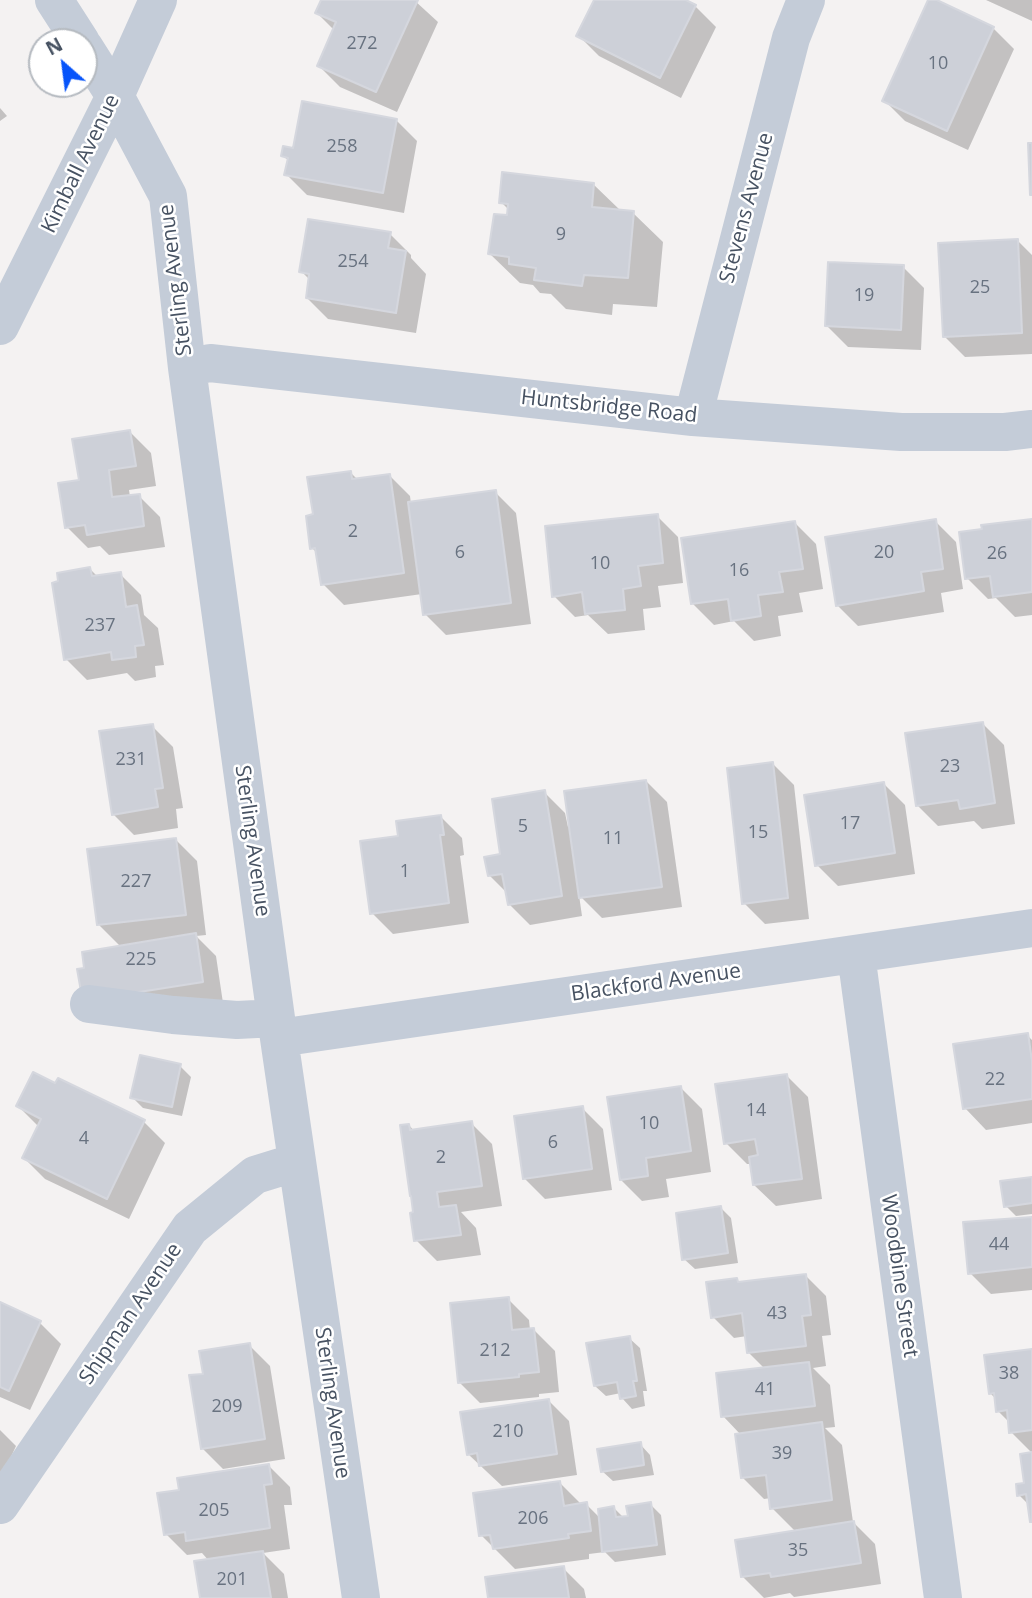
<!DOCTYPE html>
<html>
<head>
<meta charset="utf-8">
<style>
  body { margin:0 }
  #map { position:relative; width:1032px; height:1598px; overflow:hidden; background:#f4f2f2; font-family:"Open Sans",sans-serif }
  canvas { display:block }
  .north { position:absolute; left:28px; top:28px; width:70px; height:70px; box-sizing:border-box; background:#fff; border:2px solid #b5bac0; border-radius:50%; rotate:332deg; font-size:19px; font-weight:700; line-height:28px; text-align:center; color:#475262 }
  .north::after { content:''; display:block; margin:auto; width:24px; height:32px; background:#0754fa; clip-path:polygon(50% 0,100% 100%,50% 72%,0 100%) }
</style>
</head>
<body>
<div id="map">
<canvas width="1032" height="1598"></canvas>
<div class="north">N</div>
</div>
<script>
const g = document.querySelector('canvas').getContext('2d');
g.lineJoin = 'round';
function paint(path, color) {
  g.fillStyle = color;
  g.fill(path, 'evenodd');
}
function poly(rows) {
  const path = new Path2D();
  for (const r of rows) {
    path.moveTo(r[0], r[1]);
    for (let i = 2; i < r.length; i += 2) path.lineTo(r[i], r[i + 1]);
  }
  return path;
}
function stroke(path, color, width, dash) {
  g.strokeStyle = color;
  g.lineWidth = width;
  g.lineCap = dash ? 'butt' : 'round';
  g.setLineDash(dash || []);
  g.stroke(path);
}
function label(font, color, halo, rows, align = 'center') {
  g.font = font + ' "Open Sans",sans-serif';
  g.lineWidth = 5;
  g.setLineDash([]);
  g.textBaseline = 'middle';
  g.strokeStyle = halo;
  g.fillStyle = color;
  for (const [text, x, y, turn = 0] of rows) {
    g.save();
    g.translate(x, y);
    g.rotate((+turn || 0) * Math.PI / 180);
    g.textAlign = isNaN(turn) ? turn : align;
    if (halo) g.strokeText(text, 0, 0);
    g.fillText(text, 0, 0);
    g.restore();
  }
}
paint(poly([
  [323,0,414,0,438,22,397,112,340,87,319,66,334,30,317,13],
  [595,0,682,0,695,6,716,27,681,98,599,56,578,35],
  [930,0,993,28,1014,49,968,150,905,121,884,100],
  [986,0,1032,0,1032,21],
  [0,108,7,116,0,121],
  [396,120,417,141,404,213,307,195,286,174,289,161,283,156,295,150],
  [593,184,621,211,633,213,663,242,657,307,613,304,612,315,566,309,551,294,540,293,533,285,520,283,490,254,508,217,509,210,501,202],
  [390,234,411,255,411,258,426,274,416,333,328,319,307,298,310,280,301,271],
  [1018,241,1032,255,1032,354,965,357,944,336],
  [903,267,924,288,921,350,848,347,827,326],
  [130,432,151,453,156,486,129,490,130,497,139,496,160,517,165,547,109,555,100,546,88,548,67,527,81,482],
  [350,472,358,480,389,475,410,496,411,504,495,492,516,513,531,624,446,635,425,614,422,594,344,605,323,584,318,554,312,548,315,516],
  [657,516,678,537,683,583,658,586,661,607,643,609,645,630,608,634,588,615,575,617,554,596],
  [1032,520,1032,615,1015,617,996,598,988,599,967,578],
  [935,521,956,542,963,589,941,593,944,612,858,626,837,605],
  [795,523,816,544,823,589,799,593,803,612,778,616,781,636,754,641,734,621,714,625,693,604],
  [90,569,98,577,120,574,141,595,144,615,158,628,164,665,155,666,156,677,135,681,127,673,87,680,66,659],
  [983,724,1004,745,1015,824,982,829,974,821,938,826,917,805],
  [152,726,173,747,183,808,176,809,178,828,134,835,113,814],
  [773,764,794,785,809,919,765,924,744,903],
  [646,781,667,802,682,907,602,918,579,895,582,916,530,925,509,904,507,893,489,875,544,792,565,813,568,827],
  [884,784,905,805,915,874,838,886,817,865],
  [441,817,462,838,464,855,460,856,469,923,393,934,372,913,400,837],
  [176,840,197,861,206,935,196,936,216,956,223,1003,111,1021,86,969,121,947,98,924],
  [1027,1035,1032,1040,1032,1123,986,1130,965,1108],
  [180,1066,191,1077,182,1116,143,1108,132,1097],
  [787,1076,808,1097,822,1199,776,1206,754,1185,751,1164,747,1164,726,1143],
  [681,1088,702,1109,711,1172,666,1179,669,1197,642,1201,621,1180],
  [18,1106,144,1122,165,1143,129,1219,45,1179,24,1158,39,1127],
  [582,1108,603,1129,612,1190,545,1199,524,1178],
  [471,1123,492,1144,502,1206,461,1212,476,1228,481,1255,437,1261,416,1240,409,1125,415,1132],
  [1032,1179,1032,1214,1016,1216,1006,1206],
  [721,1208,731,1218,738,1263,695,1269,684,1259],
  [1032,1219,1032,1290,991,1294,970,1273],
  [805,1275,826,1296,831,1335,822,1336,826,1366,813,1368,830,1385,835,1427,825,1428,842,1445,853,1522,875,1544,881,1584,794,1597,790,1593,764,1598,743,1577,796,1532,772,1508,771,1498,764,1499,743,1478,741,1435,723,1416,765,1369,749,1353,747,1336,734,1338,713,1317,737,1280,741,1284],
  [508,1299,529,1320,530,1330,534,1330,555,1351,559,1392,539,1394,539,1397,480,1403,459,1382],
  [0,1304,40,1323,61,1344,30,1410,0,1397],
  [629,1338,640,1348,647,1391,643,1391,645,1406,632,1409,622,1398,621,1393,606,1396,595,1386],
  [249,1345,270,1366,285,1459,223,1469,202,1448,205,1375],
  [1032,1350,1032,1453,1011,1432,1010,1423,998,1411,996,1399,990,1393],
  [548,1400,569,1421,577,1475,502,1486,468,1454],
  [0,1430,16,1446,0,1481],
  [640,1444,650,1455,654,1475,613,1481,602,1471],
  [1032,1454,1032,1522,1029,1505,1019,1495,1026,1484],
  [269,1466,290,1487,292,1505,284,1505,290,1549,263,1553,284,1574,288,1598,201,1598,209,1561,202,1553,187,1555,166,1534,181,1491],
  [560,1483,581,1504,586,1504,600,1518,614,1508,624,1518,630,1517,650,1504,661,1515,666,1555,615,1562,605,1552,589,1554,589,1559,515,1569,481,1535],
  [563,1568,584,1589,586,1598,490,1598]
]), '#0003');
const building = poly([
  [321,0,418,0,376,92,317,66,336,22,315,13,321,0],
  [594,0,686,0,696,5,660,78,576,36,594,0],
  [928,0,937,0,994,27,947,131,882,101,928,0],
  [302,101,397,119,383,193,284,175,288,158,281,156,283,146,293,148,302,101],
  [1028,143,1032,143,1032,195,1030,195,1028,143],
  [502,172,594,183,592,207,634,211,628,278,584,275,582,286,534,280,536,268,509,264,509,257,488,254,494,214,507,215,508,204,499,203,502,172],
  [308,219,391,232,388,248,406,251,396,313,306,298,309,274,299,272,308,219],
  [1018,239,1022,333,943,337,938,243,1018,239],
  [828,262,904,265,901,330,825,326,828,262],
  [130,430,136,466,109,470,112,497,140,494,144,526,87,535,85,525,65,528,58,483,79,480,72,439,130,430],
  [351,471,352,479,390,474,404,573,321,585,315,548,310,549,306,516,313,514,307,477,351,471],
  [496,490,511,603,423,615,408,502,496,490],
  [658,514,663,563,638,566,641,586,623,589,625,610,585,614,582,592,552,597,545,526,658,514],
  [936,519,943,569,921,572,924,591,836,606,825,537,936,519],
  [1032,519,1032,592,993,597,990,576,965,579,959,532,982,529,981,525,1032,519],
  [795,521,803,569,779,572,783,592,758,595,761,616,731,621,728,599,691,604,681,538,795,521],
  [90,567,92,576,121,572,126,607,137,605,144,645,135,646,136,657,112,660,111,652,64,660,52,583,58,581,57,573,90,567],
  [983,722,995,803,960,809,958,800,916,806,905,733,983,722],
  [153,724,163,788,155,789,158,807,112,815,99,731,153,724],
  [773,762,788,898,742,904,727,768,773,762],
  [646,780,662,887,579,898,564,791,646,780],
  [884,782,895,853,815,866,804,795,884,782],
  [545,790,562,896,508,905,502,874,488,876,484,857,500,854,492,799,545,790],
  [441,815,444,835,440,835,449,903,370,914,360,841,398,836,396,821,441,815],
  [176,838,186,915,97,925,87,849,176,838],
  [196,933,203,982,88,1000,82,997,77,969,84,968,82,952,196,933],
  [1028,1033,1032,1061,1032,1099,963,1109,953,1044,1028,1033],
  [140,1055,181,1064,172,1107,130,1098,140,1055],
  [33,1072,55,1083,58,1078,145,1120,107,1199,22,1158,41,1119,16,1106,33,1072],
  [787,1074,802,1179,753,1185,749,1157,758,1155,755,1139,724,1144,715,1084,787,1074],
  [681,1086,691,1151,646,1158,648,1176,620,1180,607,1097,681,1086],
  [583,1106,592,1169,523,1179,514,1116,583,1106],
  [472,1121,482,1186,437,1192,439,1207,456,1205,461,1235,414,1241,410,1213,413,1212,411,1196,410,1196,400,1125,409,1124,410,1130,472,1121],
  [1032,1177,1032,1203,1004,1207,1000,1181,1032,1177],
  [721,1206,728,1253,682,1260,676,1213,721,1206],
  [1032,1217,1032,1267,968,1274,963,1222,1032,1217],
  [806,1274,811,1315,802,1316,806,1346,747,1353,742,1313,711,1318,706,1282,737,1278,738,1282,806,1274],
  [509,1297,512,1330,534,1328,539,1372,519,1374,519,1377,458,1383,450,1303,509,1297],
  [0,1302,41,1321,9,1391,0,1387,0,1302],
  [630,1336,637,1381,633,1381,636,1396,620,1399,617,1382,594,1386,586,1343,630,1336],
  [250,1343,265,1439,201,1449,189,1375,203,1374,199,1351,250,1343],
  [1032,1349,1032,1430,1009,1433,1007,1410,996,1412,994,1393,989,1394,984,1355,1032,1349],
  [809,1362,815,1406,721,1417,716,1373,809,1362],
  [549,1399,557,1454,479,1466,477,1453,467,1455,460,1412,549,1399],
  [822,1422,832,1500,770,1509,766,1475,741,1478,735,1434,822,1422],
  [641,1442,644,1465,601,1472,597,1449,641,1442],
  [1032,1452,1032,1522,1030,1522,1026,1494,1017,1496,1016,1484,1024,1483,1020,1454,1032,1452],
  [269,1464,272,1484,264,1485,270,1528,186,1541,185,1532,164,1535,157,1493,179,1490,177,1478,269,1464],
  [560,1481,564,1506,587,1502,591,1531,568,1534,569,1538,493,1549,490,1535,479,1536,473,1493,560,1481],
  [651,1502,657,1545,602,1552,598,1509,614,1506,616,1517,628,1516,626,1506,651,1502],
  [854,1521,861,1563,771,1577,770,1573,741,1577,735,1540,854,1521],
  [263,1551,271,1598,200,1598,194,1561,263,1551],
  [564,1566,569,1598,488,1598,485,1577,564,1566]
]);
paint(building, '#cdd0d8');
stroke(building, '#d5d7de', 2);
stroke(poly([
  [54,0,81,42],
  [84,47,115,96,168,196,187,368,276,1018,361,1598],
  [0,326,115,96,158,0],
  [187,368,210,363,693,417,901,432,1005,432,1032,429],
  [693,417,791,38,806,0],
  [856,954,943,1598],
  [89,1004,173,1015,237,1020,276,1018],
  [279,1038,1032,928],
  [0,1505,190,1228,255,1175,297,1162]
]), '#c4ccd8', 38);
label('18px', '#687280', null, [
  ["272",362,44],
  ["10",938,64],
  ["258",342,147],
  ["9",561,235],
  ["254",353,262],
  ["25",980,288],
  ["19",864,296],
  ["2",353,532],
  ["6",460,553],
  ["20",884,553],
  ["26",997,554],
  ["10",600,564],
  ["16",739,571],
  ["237",100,626],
  ["231",131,760],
  ["23",950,767],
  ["17",850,824],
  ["5",523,827],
  ["15",758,833],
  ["11",613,839],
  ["1",405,872],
  ["227",136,882],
  ["225",141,960],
  ["22",995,1080],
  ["14",756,1111],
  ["10",649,1124],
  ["4",84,1139],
  ["6",553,1143],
  ["2",441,1158],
  ["44",999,1245],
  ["43",777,1314],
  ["212",495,1351],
  ["38",1009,1374],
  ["41",765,1390],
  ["209",227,1407],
  ["210",508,1432],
  ["39",782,1454],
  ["205",214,1511],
  ["206",533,1519],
  ["35",798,1551],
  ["201",232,1580]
]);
label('21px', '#475262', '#fff', [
  ["Kimball Avenue",81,164,-64],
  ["Stevens Avenue",747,208,-75],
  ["Sterling Avenue",176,280,-97],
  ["Huntsbridge Road",609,407,6],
  ["Sterling Avenue",252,841,82],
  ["Blackford Avenue",656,983,-8],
  ["Woodbine Street",899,1276,82],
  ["Shipman Avenue",131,1314,-56],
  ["Sterling Avenue",332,1403,82]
]);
</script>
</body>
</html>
